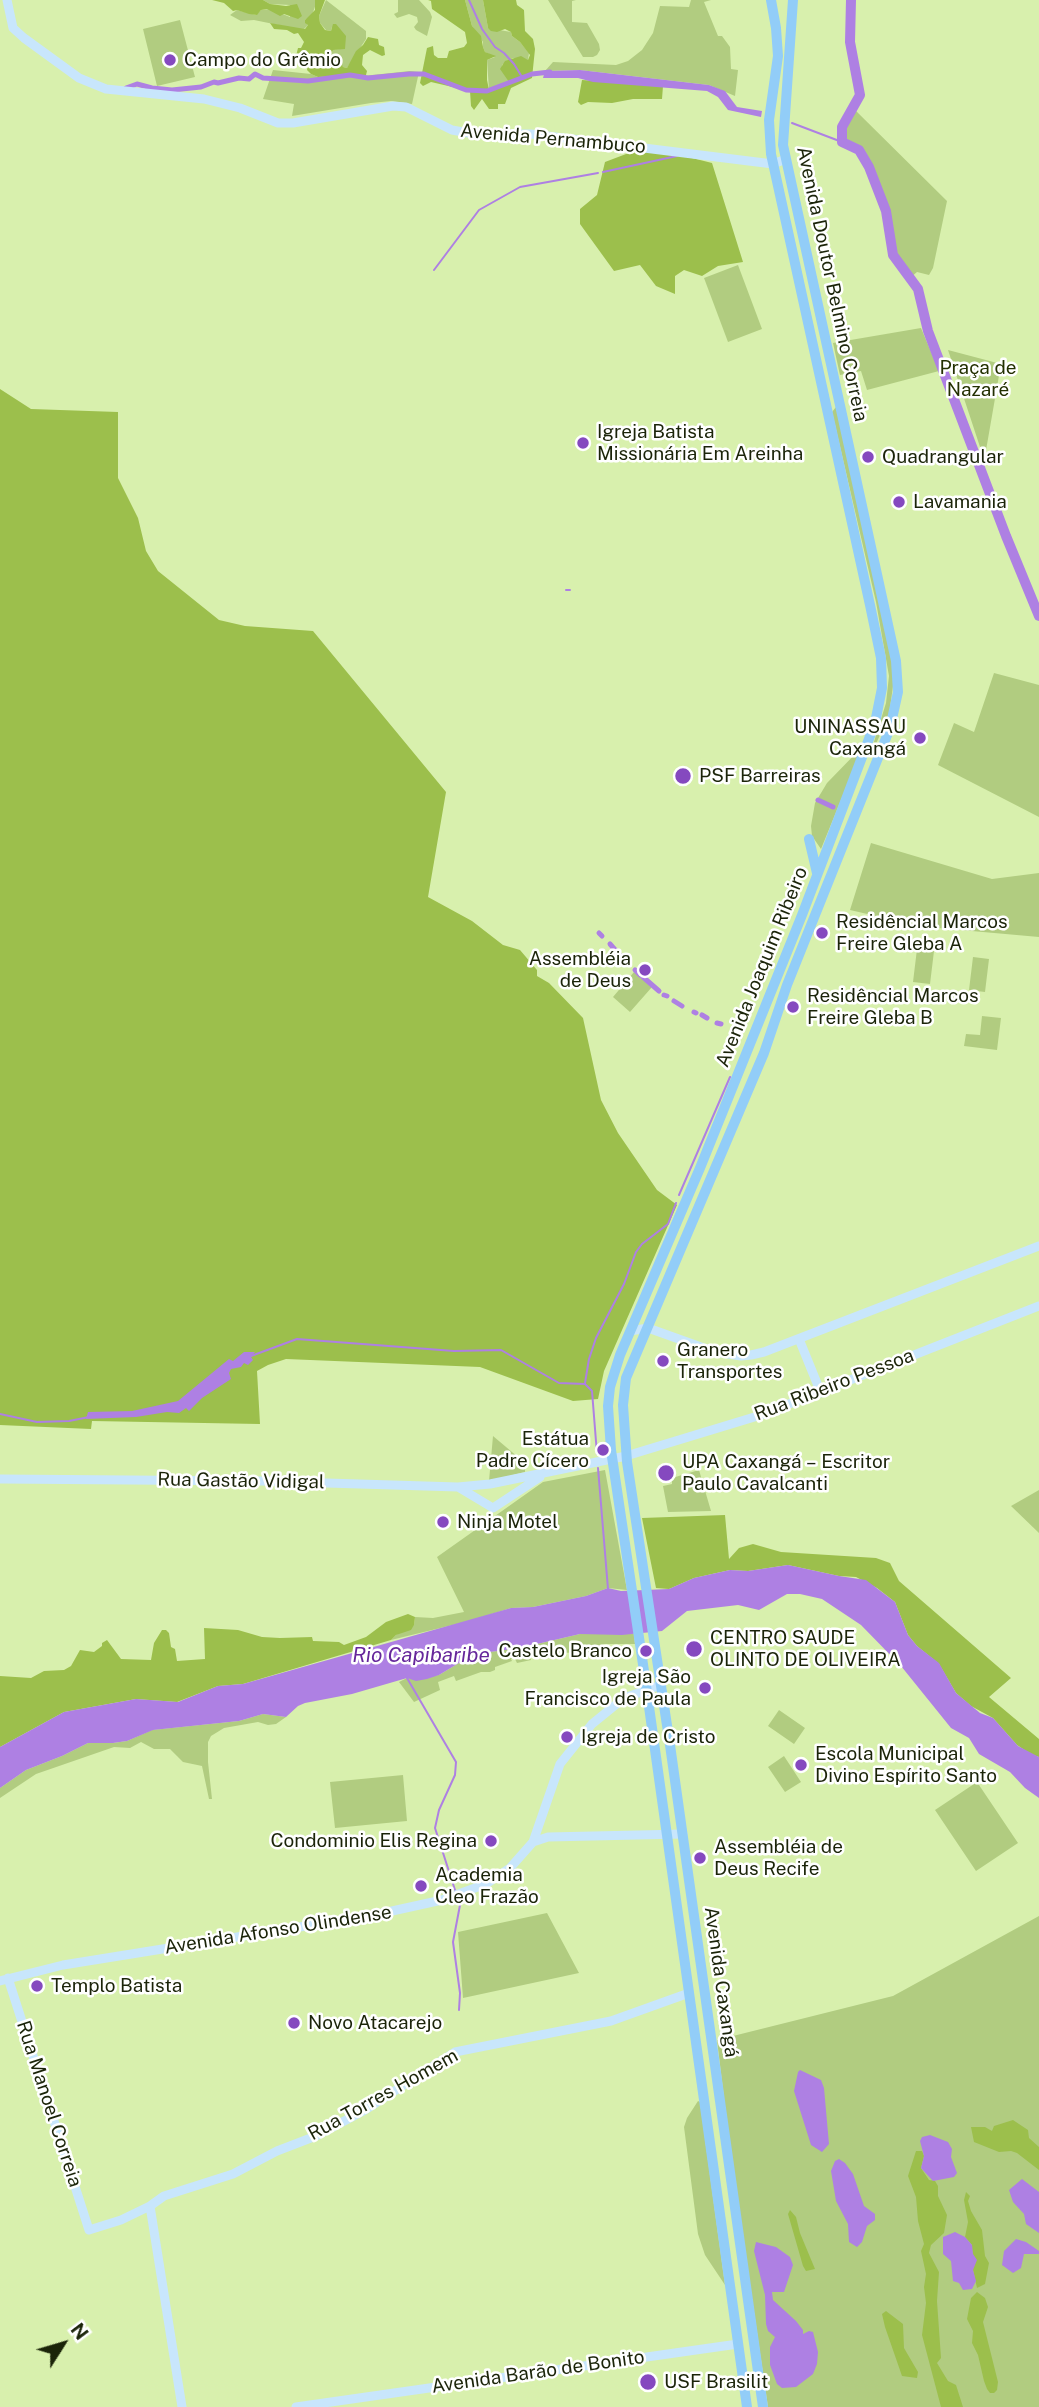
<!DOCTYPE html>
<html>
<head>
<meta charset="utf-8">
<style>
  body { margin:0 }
  #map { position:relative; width:1039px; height:2407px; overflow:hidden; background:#d8f0ad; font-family:"Public Sans",sans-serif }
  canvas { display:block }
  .north { position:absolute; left:28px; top:2309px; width:70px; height:70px; -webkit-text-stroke:5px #fff; paint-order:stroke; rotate:53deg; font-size:19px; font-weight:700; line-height:28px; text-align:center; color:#1b2409 }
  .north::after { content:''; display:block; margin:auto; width:24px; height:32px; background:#1b2409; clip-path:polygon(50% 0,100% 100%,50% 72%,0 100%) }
</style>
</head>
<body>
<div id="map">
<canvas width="1039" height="2407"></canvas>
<div class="north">N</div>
</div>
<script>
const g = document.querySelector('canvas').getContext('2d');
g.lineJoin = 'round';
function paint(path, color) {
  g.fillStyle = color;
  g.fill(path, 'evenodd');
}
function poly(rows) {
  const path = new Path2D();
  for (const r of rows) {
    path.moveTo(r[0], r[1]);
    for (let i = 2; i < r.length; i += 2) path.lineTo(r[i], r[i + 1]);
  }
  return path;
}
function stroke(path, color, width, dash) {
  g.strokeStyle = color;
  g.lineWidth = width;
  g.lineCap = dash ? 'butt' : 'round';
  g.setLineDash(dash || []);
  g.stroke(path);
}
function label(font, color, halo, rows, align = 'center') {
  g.font = font + ' "Public Sans",sans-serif';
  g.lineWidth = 5;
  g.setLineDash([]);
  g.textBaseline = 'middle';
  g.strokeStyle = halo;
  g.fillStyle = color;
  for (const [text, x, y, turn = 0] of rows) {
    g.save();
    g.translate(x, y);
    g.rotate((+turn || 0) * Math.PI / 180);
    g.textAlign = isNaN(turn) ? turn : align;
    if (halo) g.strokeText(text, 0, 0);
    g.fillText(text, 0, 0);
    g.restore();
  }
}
paint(poly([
  [263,0,315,0,316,4,312,15,305,20,308,25,303,30,254,20,241,21,230,15,237,10,256,15,261,10,270,9,290,17,290,5,270,4],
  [326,0,366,31,366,39,347,68,343,67,337,58,329,55,332,50,340,49,332,27,331,31,326,30,320,23,319,16],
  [398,0,419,0,430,12,432,17,427,36,416,30,414,27,418,22,417,17,409,14,397,18,394,14,398,12],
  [465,0,483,0,488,28,511,32,512,36,520,42,529,53,528,60,513,58,502,65,509,82,489,90,487,60,495,57,485,52,483,47,483,42,472,26],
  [548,0,576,0,572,1,572,22,587,23,599,44,600,50,597,55,593,57,583,57],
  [691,0,711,0,704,2,718,36,722,36,730,47,731,69,738,70,735,96,709,85,580,70,545,71,553,62,616,65,628,61,642,50,653,33,660,6,689,7],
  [180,20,195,77,157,86,143,29],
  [273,70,311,74,318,77,354,74,363,76,410,71,419,72,412,104,391,101,371,103,292,116,294,104,263,99],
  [853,108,947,201,933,268,929,275,917,272,910,278,893,255,886,211,869,167,859,150,842,142,842,127],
  [738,265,762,329,728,342,704,278],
  [921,328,939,371,867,390,861,371,840,375,833,343],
  [948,350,1001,364,985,456,983,456],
  [836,407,892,660,894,679,889,715,875,746,873,745,886,703,889,676,876,602,832,412],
  [994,673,1039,685,1039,817,938,765,954,723,974,732],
  [860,749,861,751,821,849,812,836,811,826,815,803,827,783],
  [871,843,992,879,1039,873,1039,937,882,923,876,916,850,910],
  [917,949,934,951,930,984,913,982],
  [973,957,989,959,985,992,969,990],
  [634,972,652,987,630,1012,613,997],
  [982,1016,1001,1018,997,1050,964,1046,966,1034,980,1035],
  [493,1436,525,1463,525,1472,489,1481],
  [605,1470,627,1590,608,1588,586,1596,533,1607,511,1608,469,1621,391,1640,396,1635,414,1625,415,1617,433,1618,464,1612,437,1557,543,1482],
  [699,1470,711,1511,668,1512,663,1486,672,1484,672,1478],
  [1039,1490,1039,1533,1011,1506],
  [580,1634,634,1634,635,1644,604,1644,594,1654,589,1652,530,1654,531,1660,517,1663,515,1659,511,1659,512,1661,495,1667,495,1670,490,1672,481,1672,456,1681,454,1676,438,1682,440,1690,414,1702,399,1682,407,1678,439,1675,469,1657,490,1652,520,1648],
  [779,1710,805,1728,794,1744,768,1726],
  [263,1714,286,1717,276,1724,268,1725,258,1722,224,1728,211,1736,208,1742,208,1762,212,1799,209,1799,202,1766,183,1762,170,1749,154,1749,141,1742,130,1748,114,1747,36,1774,0,1798,0,1788,26,1770,62,1756,88,1743,113,1743,127,1741,152,1730,239,1721],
  [784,1756,801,1782,785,1792,768,1767],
  [403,1775,407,1821,335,1828,330,1782],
  [977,1782,1018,1843,976,1871,935,1810],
  [547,1913,579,1973,463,1998,458,1932],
  [1039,1916,1039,2407,768,2407,731,2156,717,2040,893,1996],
  [698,2101,700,2102,725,2285,705,2255,698,2234,684,2127,687,2118]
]), '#b1cc80');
paint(poly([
  [212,0,263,0,270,4,286,6,297,4,302,16,298,19,284,14,280,16,267,9,261,10,257,15,249,14,237,10,233,11,224,3],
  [315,0,325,0,319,16,320,23,325,30,331,31,333,24,336,24,346,36,345,49,333,50,330,55,340,60,343,67,347,68,356,51,363,45,368,37,378,39,379,45,384,47,385,55,382,56,370,50,363,55,362,65,367,71,366,75,318,77,311,74,307,70,308,64,296,56,298,48,301,48,304,42,298,33,294,34,287,30,274,29,270,23,305,29,308,25,305,23,305,20,315,10],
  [428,0,465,0,472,26,481,36,483,47,485,52,496,56,487,60,487,80,489,90,509,82,500,69,505,61,521,56,528,60,530,55,520,42,512,36,511,32,505,29,497,32,491,31,488,28,483,0,516,0,517,5,524,10,525,31,533,39,535,49,532,78,511,88,505,104,498,104,498,109,489,109,482,99,474,110,471,106,470,91,431,82,423,86,420,83,427,48,433,46,434,55,438,58,447,58,449,51,464,47,467,43,465,32,432,9,431,1],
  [582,80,663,86,662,99,633,99,612,103,588,102,581,105,578,102],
  [634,151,672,153,712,163,743,262,718,266,702,276,684,270,675,276,675,294,656,286,640,265,614,271,580,224,580,209,597,195,605,162],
  [0,389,31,409,118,412,118,478,138,518,146,551,158,571,219,620,245,626,313,631,446,792,428,897,472,921,503,945,520,950,537,970,537,976,549,983,583,1018,601,1100,618,1133,657,1190,677,1205,604,1371,598,1399,573,1401,480,1367,286,1359,268,1365,257,1371,260,1424,92,1421,91,1429,0,1425],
  [725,1515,729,1559,739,1548,753,1544,781,1552,876,1558,890,1563,899,1581,1011,1678,989,1697,1039,1739,1039,1757,1032,1755,1017,1745,993,1718,971,1706,956,1693,939,1664,917,1646,908,1635,895,1602,877,1588,856,1577,839,1576,788,1565,748,1571,730,1570,694,1578,669,1589,656,1588,642,1518],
  [408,1614,415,1617,414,1625,411,1630,396,1635,391,1640,243,1684,218,1686,177,1702,136,1699,64,1712,0,1747,0,1676,31,1678,44,1671,64,1670,71,1666,80,1650,94,1652,102,1646,102,1643,107,1640,121,1659,151,1660,154,1643,162,1630,166,1630,169,1633,171,1647,175,1649,177,1661,205,1659,204,1628,238,1630,262,1637,280,1638,312,1637,313,1641,339,1642,344,1645,366,1637,386,1622],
  [1013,2120,1028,2130,1029,2138,1039,2147,1039,2170,1017,2153,1011,2151,999,2152,974,2142,971,2127,985,2127,992,2131,994,2126],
  [916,2151,922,2151,924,2156,921,2168,929,2180,935,2181,938,2186,938,2196,947,2215,944,2233,931,2245,929,2253,939,2272,937,2301,941,2358,937,2363,948,2381,956,2385,963,2407,941,2407,922,2335,926,2303,924,2287,926,2274,921,2251,924,2244,918,2221,916,2197,908,2176],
  [966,2192,970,2196,968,2201,971,2211,982,2230,985,2256,989,2263,985,2284,977,2288,973,2270,972,2245,965,2237,968,2222,964,2200],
  [790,2210,796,2217,800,2233,815,2269,806,2271,803,2266,788,2214],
  [977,2292,985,2298,988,2307,983,2322,998,2382,997,2390,994,2393,990,2393,987,2389,984,2381,978,2355,972,2343,973,2331,967,2319,971,2298],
  [886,2311,903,2324,904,2348,918,2372,917,2378,902,2376,885,2327,882,2314]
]), '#9cbf4c');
paint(poly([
  [580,70,709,85,725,91,737,107,762,111,761,117,728,110,718,97,707,91,593,82,578,78,543,78,545,71],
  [244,1352,255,1352,251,1357,253,1360,248,1365,244,1363,241,1367,231,1369,229,1373,231,1379,202,1398,189,1411,186,1408,179,1413,167,1412,136,1417,86,1419,88,1412,132,1411,178,1401,229,1359,233,1361],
  [788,1565,839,1576,866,1580,895,1602,908,1635,917,1646,939,1663,956,1693,980,1713,993,1718,1018,1746,1039,1757,1039,1798,1025,1788,1010,1772,979,1754,969,1738,951,1728,901,1666,861,1625,822,1599,800,1594,787,1594,759,1610,738,1605,687,1611,662,1631,622,1635,580,1634,520,1648,490,1652,469,1657,439,1675,427,1679,416,1681,407,1678,352,1694,305,1703,298,1706,286,1717,263,1714,239,1721,153,1730,127,1741,113,1743,88,1743,62,1756,26,1770,0,1788,0,1747,64,1712,136,1699,178,1702,218,1686,243,1684,511,1608,533,1607,586,1596,608,1588,621,1591,669,1589,694,1578,730,1570,748,1571],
  [800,2070,821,2080,824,2088,829,2144,822,2152,811,2145,794,2091,798,2072],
  [930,2135,948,2142,952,2149,951,2157,957,2173,954,2177,933,2181,921,2168,924,2156,920,2141,922,2137],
  [839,2159,845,2163,853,2174,864,2206,875,2214,875,2220,867,2226,862,2242,857,2247,849,2242,848,2224,836,2201,831,2171,835,2161],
  [1022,2179,1039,2192,1039,2233,1026,2224,1024,2214,1013,2202,1009,2190],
  [955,2232,965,2237,972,2245,973,2254,977,2260,973,2270,976,2281,972,2289,963,2290,959,2283,953,2281,951,2261,943,2254,943,2237],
  [1016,2239,1026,2242,1039,2251,1039,2254,1024,2254,1021,2268,1013,2273,1002,2265,1004,2251],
  [756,2242,776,2247,790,2257,793,2265,784,2292,772,2292,773,2300,796,2321,803,2330,803,2334,809,2331,813,2332,818,2352,817,2364,813,2374,796,2387,782,2388,777,2384,770,2365,770,2347,775,2337,768,2331,766,2324,765,2295,754,2251]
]), '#ae80e3');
stroke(poly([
  [469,0,482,29,495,47,504,53,514,64,522,77],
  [792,123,842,142],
  [603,172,677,156],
  [434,270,479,210,520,187,598,173],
  [566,590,570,590],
  [679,1195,730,1077],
  [251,1356,297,1339,454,1351,501,1350,559,1383,585,1384,592,1391,597,1454],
  [585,1383,589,1359,596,1338,624,1284,636,1252,642,1244,668,1224,676,1203],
  [0,1414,37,1422,69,1421,89,1417],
  [598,1468,608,1589],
  [407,1678,456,1762,455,1775,439,1810,435,1828,455,1890],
  [458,1898,460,1905,453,1942,460,1993,459,2010]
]), '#ae80e3', 2);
stroke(poly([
  [126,88,137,84,152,88,172,90,201,87,214,82,218,83,239,78,249,79,255,74,263,78,308,81,350,75,368,78,409,74,424,74,466,90,487,91,532,74,550,72],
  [818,800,833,807],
  [599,933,602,936],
  [610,944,617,952],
  [621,956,623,958],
  [635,970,640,975],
  [643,977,659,991],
  [664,995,667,996],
  [674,1001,682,1006],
  [694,1012,696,1013],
  [702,1015,707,1018],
  [717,1023,721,1024]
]), '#ae80e3', 5);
stroke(poly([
  [851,0,850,42,860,95,842,127,842,142,859,150,869,167,886,211,893,255,918,289,928,331,1006,536,1039,616]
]), '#ae80e3', 10);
stroke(poly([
  [7,0,13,28,24,38,79,78,106,89,204,99,240,108,278,123,293,123,393,106,406,107,452,130,474,134,531,134,773,164,786,159],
  [630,1331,648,1328,715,1352,741,1356,751,1355,764,1352,1039,1246],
  [799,1339,821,1393],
  [0,1479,261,1481,458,1487,490,1484,626,1456,761,1415,1039,1306],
  [458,1487,493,1508,540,1477],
  [533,1842,548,1837,683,1834],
  [8,1978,89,2230,121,2220,150,2206,164,2196,233,2174,277,2151,316,2136,365,2110,455,2052,611,2021,689,1993],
  [0,1981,63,1965,374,1915,442,1900,486,1884,510,1868,533,1842,560,1764,592,1724,624,1698,661,1685],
  [150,2206,182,2407],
  [296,2407,738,2344]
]), '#c8e6fc', 9);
stroke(poly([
  [809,839,817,873],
  [747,2407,644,1671,611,1450,608,1406,610,1387,620,1355,700,1168,802,915,875,723,882,688,881,658,870,605,771,154,769,120,778,56,776,28,771,0],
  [763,2407,670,1745,627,1462,623,1405,626,1378,764,1053,787,985,890,728,898,692,896,661,783,145,793,0]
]), '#92cdf8', 10);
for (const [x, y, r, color] of [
  [170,60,7,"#8549bf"],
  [583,443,7,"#8549bf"],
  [868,457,7,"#8549bf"],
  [899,502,7,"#8549bf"],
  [920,738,7,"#8549bf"],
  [683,776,9,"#8549bf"],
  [822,933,7,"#8549bf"],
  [645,970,7,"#8549bf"],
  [793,1007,7,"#8549bf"],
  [663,1361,7,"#8549bf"],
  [603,1450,7,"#8549bf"],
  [666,1473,9,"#8549bf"],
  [443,1522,7,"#8549bf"],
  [694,1649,9,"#8549bf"],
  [646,1651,7,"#8549bf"],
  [705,1688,7,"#8549bf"],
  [567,1737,7,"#8549bf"],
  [801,1765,7,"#8549bf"],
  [491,1841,7,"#8549bf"],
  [700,1858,7,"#8549bf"],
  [421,1886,7,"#8549bf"],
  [37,1986,7,"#8549bf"],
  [294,2023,7,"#8549bf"],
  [648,2382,9,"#8549bf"]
]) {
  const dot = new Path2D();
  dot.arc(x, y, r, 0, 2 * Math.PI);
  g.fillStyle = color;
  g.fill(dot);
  stroke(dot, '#fff', 2.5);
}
label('19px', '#1b2409', '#fff', [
  ["Campo do Grêmio",184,60],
  ["Igreja Batista",597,432],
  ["Missionária Em Areinha",597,454],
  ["Quadrangular",882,457],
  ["Lavamania",913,502],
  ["UNINASSAU",906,727,"right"],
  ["Caxangá",906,749,"right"],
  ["PSF Barreiras",699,776],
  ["Residêncial Marcos",836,922],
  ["Freire Gleba A",836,944],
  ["Assembléia",631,959,"right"],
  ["de Deus",631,981,"right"],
  ["Residêncial Marcos",807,996],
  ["Freire Gleba B",807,1018],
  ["Granero",677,1350],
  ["Transportes",677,1372],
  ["Estátua",589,1439,"right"],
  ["Padre Cícero",589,1461,"right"],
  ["UPA Caxangá – Escritor",682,1462],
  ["Paulo Cavalcanti",682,1484],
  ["Ninja Motel",457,1522],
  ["CENTRO SAUDE",710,1638],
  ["OLINTO DE OLIVEIRA",710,1660],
  ["Castelo Branco",632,1651,"right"],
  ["Igreja São",691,1677,"right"],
  ["Francisco de Paula",691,1699,"right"],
  ["Igreja de Cristo",581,1737],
  ["Escola Municipal",815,1754],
  ["Divino Espírito Santo",815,1776],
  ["Condominio Elis Regina",477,1841,"right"],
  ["Assembléia de",714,1847],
  ["Deus Recife",714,1869],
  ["Academia",435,1875],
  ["Cleo Frazão",435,1897],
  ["Templo Batista",51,1986],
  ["Novo Atacarejo",308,2023],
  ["USF Brasilit",664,2382]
], 'left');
label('19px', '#1b2409', '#fff', [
  ["Avenida Pernambuco",553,139,5],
  ["Avenida Doutor Belmino Correia",832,284,78],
  ["Avenida Joaquim Ribeiro",762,967,-68],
  ["Rua Ribeiro Pessoa",834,1385,-21],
  ["Rua Gastão Vidigal",241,1481,1],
  ["Avenida Afonso Olindense",278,1930,-9],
  ["Avenida Caxangá",721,1982,82],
  ["Rua Torres Homem",383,2095,-29],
  ["Rua Manoel Correia",49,2104,72],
  ["Avenida Barão de Bonito",538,2372,-8]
]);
label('19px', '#233001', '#fff', [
  ["Praça de",978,368],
  ["Nazaré",978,390]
]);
label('italic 21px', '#66279b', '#fff', [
  ["Rio Capibaribe",421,1656]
]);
</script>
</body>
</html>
